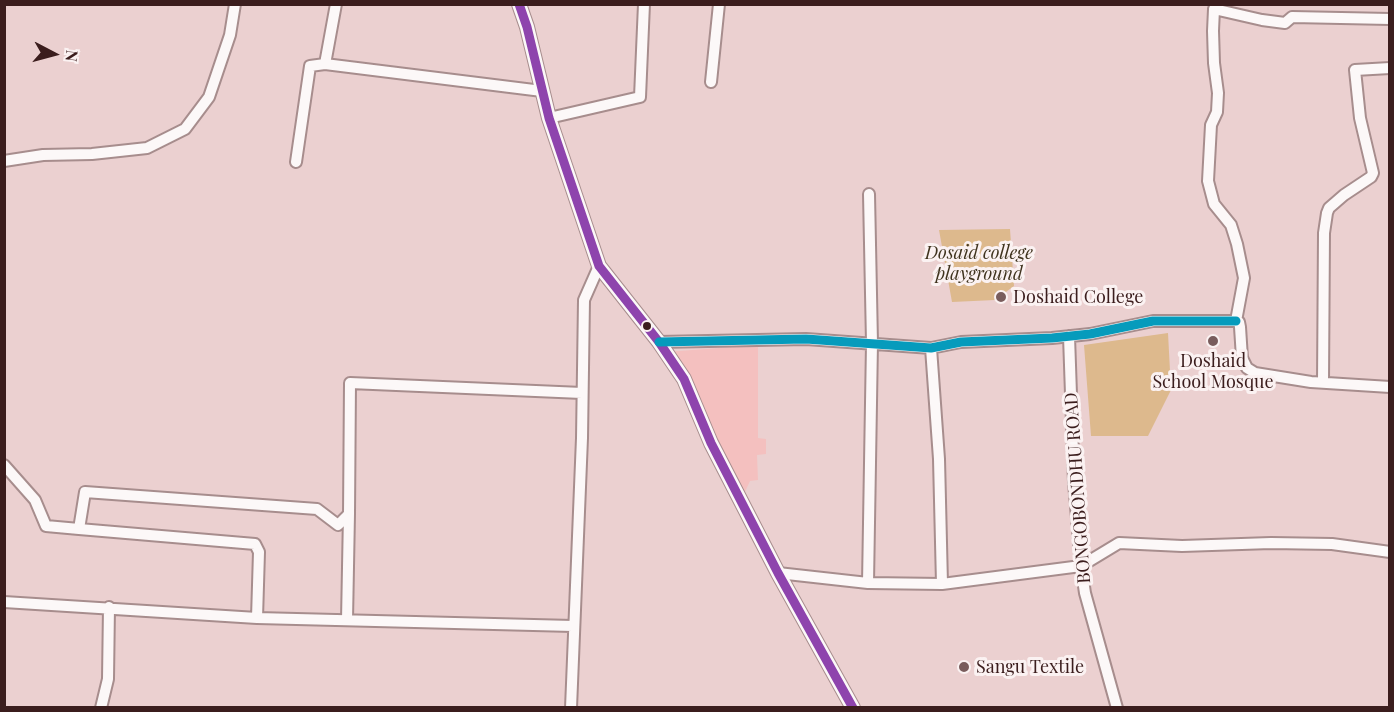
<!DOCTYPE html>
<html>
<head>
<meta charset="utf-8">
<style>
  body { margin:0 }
  #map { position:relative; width:1394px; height:712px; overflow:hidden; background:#ebd0d0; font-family:"Playfair Display",serif }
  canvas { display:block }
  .frame { position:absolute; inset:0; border:6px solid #3b1d1d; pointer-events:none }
  .north { position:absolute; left:24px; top:24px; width:60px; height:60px; -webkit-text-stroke:4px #fbf2f2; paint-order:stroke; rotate:96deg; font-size:16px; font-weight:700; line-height:24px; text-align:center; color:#3b1d1d }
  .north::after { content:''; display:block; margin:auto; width:21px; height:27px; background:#3b1d1d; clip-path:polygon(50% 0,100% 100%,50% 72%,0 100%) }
</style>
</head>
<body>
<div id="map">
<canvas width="1394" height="712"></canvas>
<div class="frame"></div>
<div class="north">N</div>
</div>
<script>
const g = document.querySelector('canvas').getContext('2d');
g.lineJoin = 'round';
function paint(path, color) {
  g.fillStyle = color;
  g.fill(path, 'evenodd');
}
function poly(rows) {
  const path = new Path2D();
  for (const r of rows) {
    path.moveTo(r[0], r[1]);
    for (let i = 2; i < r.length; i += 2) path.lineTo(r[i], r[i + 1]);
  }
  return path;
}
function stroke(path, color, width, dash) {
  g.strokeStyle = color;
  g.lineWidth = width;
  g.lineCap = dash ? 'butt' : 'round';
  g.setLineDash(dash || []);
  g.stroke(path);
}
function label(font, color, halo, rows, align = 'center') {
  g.font = font + ' "Playfair Display",serif';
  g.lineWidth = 6;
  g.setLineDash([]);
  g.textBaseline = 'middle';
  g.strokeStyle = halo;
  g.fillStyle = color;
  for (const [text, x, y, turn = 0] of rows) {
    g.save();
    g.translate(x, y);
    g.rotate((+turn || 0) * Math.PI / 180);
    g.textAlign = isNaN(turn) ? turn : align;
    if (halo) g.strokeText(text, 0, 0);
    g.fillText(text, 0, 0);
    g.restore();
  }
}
paint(poly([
  [758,345,758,438,766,439,766,454,757,455,758,480,750,481,744,494,666,352]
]), '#f4c0bf');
paint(poly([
  [1010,229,1014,286,995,300,952,302,939,230],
  [1168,333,1171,390,1148,436,1091,436,1084,345]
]), '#ddb98d');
const street = poly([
  [1217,4,1214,9,1213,31,1214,63,1218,93,1217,112,1211,125,1208,181,1214,204,1231,225,1237,244,1244,278,1236,321],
  [1214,9,1262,20,1285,23,1292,17,1390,19],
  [325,64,542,91],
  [711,82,719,4],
  [549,118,640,97,644,4],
  [4,161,43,155,92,154,147,148,185,129,209,97,230,35,235,4],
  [296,162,310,66,325,64,336,4],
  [1236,321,1239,322,1240,327,1242,358,1247,368,1255,373,1311,382,1390,387],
  [1069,336,1074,482,1081,566,1085,593,1117,708],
  [659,342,806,339,931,348,961,342,1052,338,1090,334,1153,321,1236,321],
  [931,348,939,459,942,584],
  [1323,382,1324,233,1327,213,1329,208,1344,195,1371,177,1373,173,1360,118,1355,70,1390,68],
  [4,465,35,500,46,526,79,529,85,492,317,509,338,525,349,514,350,383,582,393],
  [79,529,255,544,259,552,257,618],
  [778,573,868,583,942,584,1081,566,1119,543,1182,546,1271,543,1332,544,1390,552],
  [868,583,872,343,869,194],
  [4,602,257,618,573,626],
  [347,620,349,514],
  [101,708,108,679,109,607],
  [571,708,582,438,584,300,599,266]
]);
const secondary = poly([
  [519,4,527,27,549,118,599,266,659,342,684,379,711,443,778,573,853,708]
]);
stroke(street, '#a78d8d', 14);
stroke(secondary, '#a78d8d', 16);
stroke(street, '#fcf8f8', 10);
stroke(secondary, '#fcf8f8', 14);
stroke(poly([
  [519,4,527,27,549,118,599,266,659,342,684,379,711,443,778,573,853,708]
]), '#8e44ad', 9);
stroke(poly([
  [659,342,806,339,931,348,961,342,1052,338,1090,334,1153,321,1236,321]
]), '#069bbc', 9);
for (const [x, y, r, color] of [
  [1001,297,6,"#795c5c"],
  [647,326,5,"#3b1d1d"],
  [1213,341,6,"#795c5c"],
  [964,667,6,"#795c5c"]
]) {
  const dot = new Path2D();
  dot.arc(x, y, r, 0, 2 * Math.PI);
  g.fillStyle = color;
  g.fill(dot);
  stroke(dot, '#fbf2f2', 2);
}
label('italic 18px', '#40341f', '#fbf2f2', [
  ["Dosaid college",979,253],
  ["playground",979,274]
]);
label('18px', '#3b1d1d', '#fbf2f2', [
  ["Doshaid College",1013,297],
  ["Doshaid",1213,361,"center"],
  ["School Mosque",1213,382,"center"],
  ["Sangu Textile",976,667]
], 'left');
label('18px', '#3b1d1d', '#fbf2f2', [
  ["BONGOBONDHU ROAD",1078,488,-94]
]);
</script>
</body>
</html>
